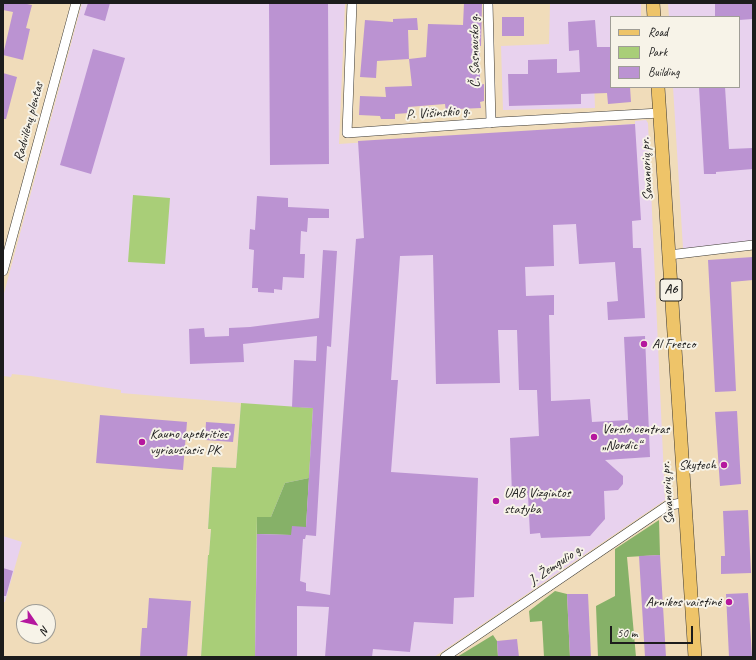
<!DOCTYPE html>
<html>
<head>
<meta charset="utf-8">
<style>
  body { margin:0 }
  #map { position:relative; width:756px; height:660px; overflow:hidden; background:#f0dcba; font-family:Caveat,sans-serif }
  canvas { display:block }
  .frame { position:absolute; inset:0; border:4px solid #1c1c1c; pointer-events:none }
  .legend { position:absolute; left:610px; top:16px; width:130px; height:72px; box-sizing:border-box; background:#f7f3e8; border:1px solid #9f9d96; margin:0; padding:5px 7px; list-style:none; font-size:12px; color:#1c1c1c }
  .legend li { display:flex; align-items:center; gap:8px; height:20px }
  .legend b { width:20px; border:1px solid #9f9d96 }
  .north { position:absolute; left:16px; top:604px; width:40px; height:40px; box-sizing:border-box; background:#f7f3e8; border:1px solid #9f9d96; border-radius:50%; rotate:124deg; font-size:11px; font-weight:700; line-height:16px; text-align:center; color:#1c1c1c }
  .north::after { content:''; display:block; margin:auto; width:14px; height:18px; background:#b5179e; clip-path:polygon(50% 0,100% 100%,50% 72%,0 100%) }
  .scale { position:absolute; left:610px; top:626px; width:83px; height:18px; box-sizing:border-box; border:2px solid #1c1c1c; border-top:0; padding-left:5px; font-size:12px; line-height:14px; white-space:nowrap; color:#1c1c1c; -webkit-text-stroke:3px #f7f3e8; paint-order:stroke }
</style>
</head>
<body>
<div id="map">
<canvas width="756" height="660"></canvas>
<div class="frame"></div>
<ul class="legend">
<li><b style="height:5px;background:#eec469"></b>Road</li>
<li><b style="height:11px;background:#a9ce78"></b>Park</li>
<li><b style="height:11px;background:#bb93d2"></b>Building</li>
</ul>
<div class="north">N</div>
<div class="scale">50 m</div>
</div>
<script>
const g = document.querySelector('canvas').getContext('2d');
g.lineJoin = 'round';
function paint(path, color) {
  g.fillStyle = color;
  g.fill(path, 'evenodd');
}
function poly(rows) {
  const path = new Path2D();
  for (const r of rows) {
    path.moveTo(r[0], r[1]);
    for (let i = 2; i < r.length; i += 2) path.lineTo(r[i], r[i + 1]);
  }
  return path;
}
function stroke(path, color, width, dash) {
  g.strokeStyle = color;
  g.lineWidth = width;
  g.lineCap = dash ? 'butt' : 'round';
  g.setLineDash(dash || []);
  g.stroke(path);
}
function label(font, color, halo, rows, align = 'center') {
  g.font = font + ' Caveat,sans-serif';
  g.lineWidth = 4;
  g.setLineDash([]);
  g.textBaseline = 'middle';
  g.strokeStyle = halo;
  g.fillStyle = color;
  for (const [text, x, y, turn = 0] of rows) {
    g.save();
    g.translate(x, y);
    g.rotate((+turn || 0) * Math.PI / 180);
    g.textAlign = isNaN(turn) ? turn : align;
    if (halo) g.strokeText(text, 0, 0);
    g.fillText(text, 0, 0);
    g.restore();
  }
}
paint(poly([
  [82,3,345,3,339,144,635,124,635,121,646,120,648,123,665,500,434,657,201,657,208,555,209,555,211,529,208,529,212,467,236,468,241,403,121,393,121,390,31,376,12,374,11,377,3,376,3,297],
  [550,3,641,3,641,17,611,17,611,79,594,80,595,108,503,110,501,46,549,44],
  [668,3,753,3,753,241,686,249,683,248,673,87,739,87,739,17,669,17],
  [3,536,22,542,5,602,3,602]
]), '#e8d2ee');
paint(poly([
  [133,195,170,198,165,264,128,262],
  [241,403,313,408,309,478,285,483,271,517,257,517,255,657,201,657,208,555,209,555,211,529,208,529,212,467,236,468]
]), '#a9ce78');
paint(poly([
  [309,478,306,527,291,535,257,534,257,517,271,517,285,483],
  [659,520,660,555,627,557,636,657,598,657,596,606,615,596,615,549],
  [555,591,567,594,570,657,544,657,542,621,530,622,529,611],
  [493,635,497,641,498,657,457,657]
]), '#86b168');
paint(poly([
  [3,3,22,3,32,5,26,28,30,29,23,60,3,55,13,12,3,10],
  [88,3,110,3,105,21,84,15],
  [269,3,328,3,329,164,270,165],
  [464,3,482,3,481,46,480,46,480,85,484,84,484,101,480,102,481,108,458,109,458,111,446,112,445,104,408,107,409,113,395,114,395,119,381,119,380,116,359,115,360,96,386,97,385,87,412,86,409,59,377,61,376,78,360,77,365,20,393,22,393,19,417,18,418,30,408,30,409,59,426,57,428,24,463,25],
  [715,3,753,3,753,19,739,20,739,17,715,17],
  [502,17,524,17,524,36,502,36],
  [595,20,597,47,611,47,611,87,630,87,631,102,608,104,607,93,581,94,581,104,509,106,508,74,528,74,528,60,557,59,557,73,580,72,579,50,569,51,568,22],
  [93,49,125,58,91,174,60,165],
  [3,73,17,77,6,119,3,119],
  [699,87,725,87,729,149,753,148,753,169,716,172,716,174,704,174],
  [635,124,641,220,632,221,633,248,641,248,645,318,608,320,607,302,618,301,615,262,579,264,576,224,553,225,554,266,525,267,526,296,554,295,554,315,549,315,551,401,590,399,592,422,628,420,624,337,645,336,650,457,605,460,623,476,623,484,618,490,604,491,605,519,590,536,541,538,540,533,530,534,528,495,512,495,510,438,539,436,537,390,519,390,517,330,498,330,500,383,436,384,433,255,400,256,391,380,398,380,391,472,478,478,474,597,454,598,453,624,414,622,410,652,373,649,372,657,325,657,329,607,297,606,297,657,255,657,257,534,291,535,292,526,306,527,313,408,292,407,294,360,316,361,317,336,243,344,244,362,190,364,189,329,204,328,205,337,229,336,229,328,250,327,319,318,323,250,337,251,331,347,327,346,316,536,306,535,305,539,303,539,300,581,306,583,306,591,330,595,356,239,364,238,358,141],
  [257,196,288,198,288,207,329,209,329,218,308,218,307,232,301,231,300,254,305,254,304,278,283,277,282,290,274,289,274,293,258,292,258,288,252,288,254,250,249,249,250,229,255,230],
  [753,257,753,280,731,282,736,391,715,392,708,260],
  [737,411,741,484,720,486,715,412],
  [100,415,187,422,183,470,96,463],
  [206,422,235,424,233,442,205,440],
  [748,510,751,573,721,574,721,556,725,556,723,511],
  [660,555,666,657,645,657,639,556],
  [3,568,13,571,6,596,3,596],
  [748,593,752,657,729,657,726,594],
  [567,594,588,594,591,657,570,657],
  [149,598,191,601,187,657,140,657,142,628,147,628],
  [517,639,519,657,498,657,497,641]
]), '#bb93d2');
const street = poly([
  [352,3,347,133,500,122,660,113],
  [488,3,491,123],
  [669,255,753,245],
  [3,271,76,3],
  [445,657,667,506,685,502]
]);
const primary = poly([
  [653,3,654,17],
  [658,87,695,657]
]);
stroke(street, '#3c3934', 10);
stroke(primary, '#3c3934', 14);
stroke(street, '#fff', 9);
stroke(primary, '#eec469', 13);
for (const [x, y, r, color] of [
  [644,344,4,"#b5179e"],
  [594,437,4,"#b5179e"],
  [142,442,4,"#b5179e"],
  [724,465,4,"#b5179e"],
  [496,501,4,"#b5179e"],
  [729,602,4,"#b5179e"]
]) {
  const dot = new Path2D();
  dot.arc(x, y, r, 0, 2 * Math.PI);
  g.fillStyle = color;
  g.fill(dot);
  stroke(dot, '#f7f3e8', 1.5);
}
for (const [x, y, w] of [
  [671,290,22]
]) {
  const box = new Path2D();
  box.roundRect(x - w / 2, y - 11, w, 22, 3);
  g.fillStyle = '#f7f3e8';
  g.fill(box);
  stroke(box, '#1c1c1c', 1);
}
label('bold 13px', '#1c1c1c', null, [
  ["A6",671,290]
]);
label('14px', '#1c1c1c', '#f7f3e8', [
  ["Č. Sasnausko g.",475,51,-91],
  ["P. Višinskio g.",438,113,-4],
  ["Radvilėnų plentas",29,122,-75],
  ["Savanorių pr.",647,169,-93],
  ["Savanorių pr.",668,493,-94],
  ["J. Žemgulio g.",556,565,-34]
]);
label('14px', '#1c1c1c', '#f7f3e8', [
  ["Al Fresco",652,344],
  ["Verslo centras",602,429],
  ["„Nordic“",602,445],
  ["Kauno apskrities",150,434],
  ["vyriausiasis PK",150,450],
  ["Skytech",716,465,"right"],
  ["UAB Vizgintos",504,493],
  ["statyba",504,509],
  ["Arnikos vaistinė",721,602,"right"]
], 'left');
</script>
</body>
</html>
